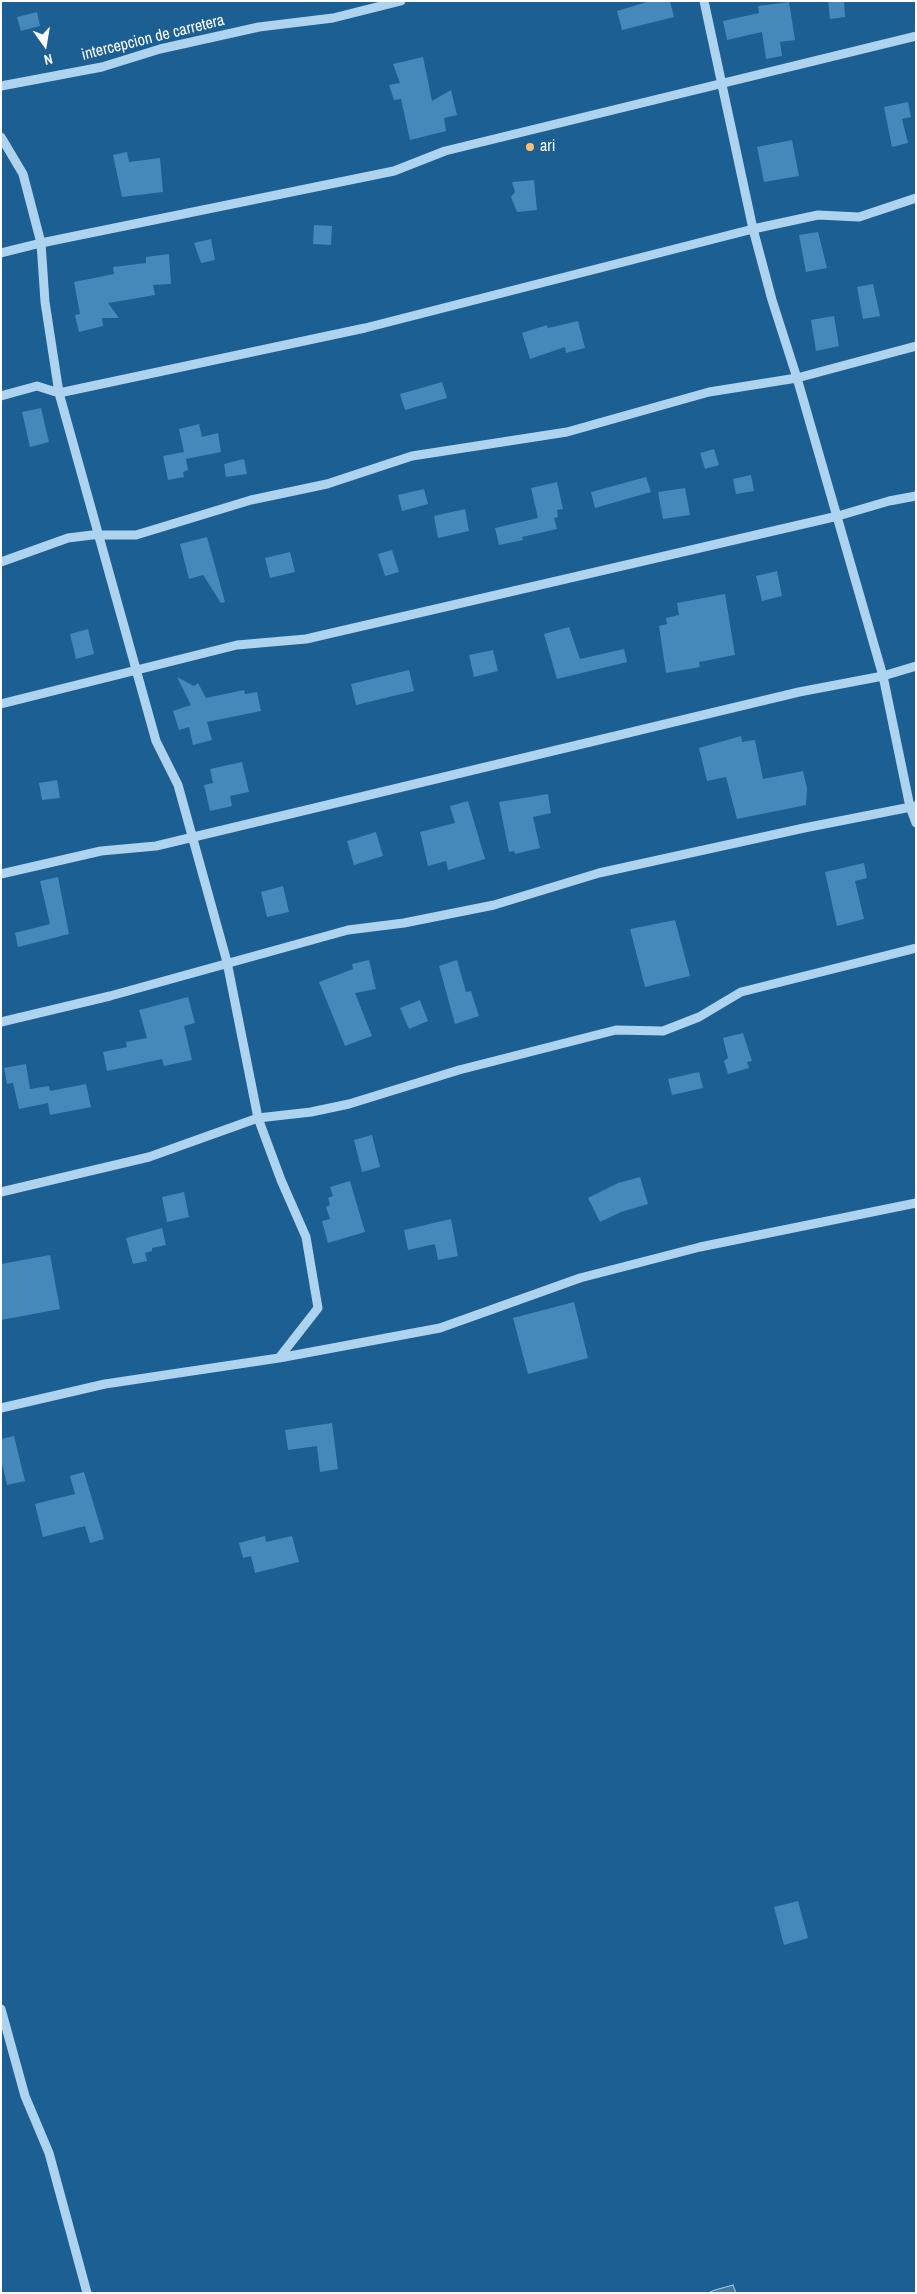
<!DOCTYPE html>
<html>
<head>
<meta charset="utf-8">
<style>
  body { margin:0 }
  #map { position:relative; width:917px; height:2294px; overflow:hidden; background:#1c5f93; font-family:"Archivo Narrow",sans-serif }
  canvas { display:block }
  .frame { position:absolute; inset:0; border:2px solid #fff; pointer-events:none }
  .north { position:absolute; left:20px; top:20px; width:50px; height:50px; -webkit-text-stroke:4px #1c5f93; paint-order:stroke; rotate:167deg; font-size:14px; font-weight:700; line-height:20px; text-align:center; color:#fff }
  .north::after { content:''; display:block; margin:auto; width:18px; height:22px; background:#fff; clip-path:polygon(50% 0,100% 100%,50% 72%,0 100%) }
</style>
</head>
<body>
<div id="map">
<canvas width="917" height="2294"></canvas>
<div class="frame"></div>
<div class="north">N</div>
</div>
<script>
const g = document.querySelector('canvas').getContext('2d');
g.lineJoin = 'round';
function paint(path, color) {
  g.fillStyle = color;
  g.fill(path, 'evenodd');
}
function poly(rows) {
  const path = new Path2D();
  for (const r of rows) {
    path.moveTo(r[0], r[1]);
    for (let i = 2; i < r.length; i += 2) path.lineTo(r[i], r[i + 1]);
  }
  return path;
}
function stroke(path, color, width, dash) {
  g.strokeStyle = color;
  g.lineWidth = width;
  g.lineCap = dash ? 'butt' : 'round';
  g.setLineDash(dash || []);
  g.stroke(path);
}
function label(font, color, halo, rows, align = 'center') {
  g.font = font + ' "Archivo Narrow",sans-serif';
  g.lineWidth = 4.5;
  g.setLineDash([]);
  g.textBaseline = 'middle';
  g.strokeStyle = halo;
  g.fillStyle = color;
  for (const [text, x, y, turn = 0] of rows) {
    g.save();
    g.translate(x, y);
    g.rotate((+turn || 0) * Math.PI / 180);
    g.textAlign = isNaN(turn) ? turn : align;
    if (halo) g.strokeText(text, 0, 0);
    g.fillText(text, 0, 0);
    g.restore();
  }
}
const water = poly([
  [733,2285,736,2293,708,2293,715,2290,733,2285]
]);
paint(water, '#48779b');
stroke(water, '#a1d0f0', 1);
paint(poly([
  [650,1,670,1,674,17,622,30,617,11],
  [828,1,844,1,845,17,830,19],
  [789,2,795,40,780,42,782,56,766,59,762,32,727,40,723,21,759,13,758,6],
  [37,12,40,26,21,31,17,17],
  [423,57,432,101,451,90,457,115,444,118,446,131,410,140,401,99,394,100,389,85,400,83,393,64],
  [908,102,911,117,902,119,908,143,892,147,884,107],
  [792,140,799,176,764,182,757,147],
  [127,152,129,162,160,158,163,192,122,197,113,155],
  [534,180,537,210,517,212,511,197,515,192,512,182],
  [314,225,332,226,331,245,313,244],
  [818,232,827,268,806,272,799,235],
  [211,239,215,260,201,263,194,243],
  [169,254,171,284,153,285,155,295,108,303,119,318,102,318,103,326,79,332,75,315,80,314,74,282,114,274,113,267,146,263,146,257],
  [873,284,880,316,863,319,857,287],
  [834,316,839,346,816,351,811,320],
  [578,321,585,348,566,353,565,347,530,359,522,333,547,325,548,328],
  [442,382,447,398,405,410,400,394],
  [41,408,49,442,30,447,22,412],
  [199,424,202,437,218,433,221,452,186,459,185,454,188,470,183,472,184,477,168,480,163,456,184,452,179,429],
  [714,449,719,465,705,469,700,453],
  [244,459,247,474,226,477,224,464],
  [751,475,754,491,736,494,733,479],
  [646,477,651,492,595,508,591,492],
  [557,482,563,509,557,510,558,517,554,518,557,529,522,537,523,540,499,545,495,528,538,518,531,488],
  [685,488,690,515,663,519,658,492],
  [424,489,428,504,402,511,398,495],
  [465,509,469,531,438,538,434,516],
  [207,537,225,602,221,603,203,575,189,579,180,544],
  [392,550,399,572,385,576,378,554],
  [290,552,295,572,270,578,265,558],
  [777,571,782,596,762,601,756,576],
  [725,594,735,655,699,662,700,667,666,673,659,626,667,624,666,618,679,615,677,603],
  [569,627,580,659,624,649,627,662,557,679,544,634],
  [88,629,94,654,76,659,70,634],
  [493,650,498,671,474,677,469,655],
  [409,670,414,691,356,705,351,684],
  [177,677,194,686,198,683,206,698,244,690,245,694,257,692,261,711,207,722,212,740,193,745,189,727,179,730,173,711,191,705],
  [741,736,742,742,755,740,763,779,803,771,807,788,806,805,737,819,726,777,707,781,699,748],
  [242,762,249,792,230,796,232,806,210,811,204,785,213,783,210,769],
  [57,780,60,798,42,800,39,783],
  [548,794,551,813,533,817,540,848,515,854,514,851,509,852,499,802],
  [468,801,485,859,448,870,446,861,428,866,420,832,455,823,450,806],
  [376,832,383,856,354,865,347,841],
  [864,863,867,878,855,881,864,919,837,926,825,872],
  [58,877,69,934,18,947,15,933,50,924,40,881],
  [283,886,289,912,267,917,261,892],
  [675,920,690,976,645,987,630,929],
  [369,960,376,989,355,993,372,1036,345,1046,319,982,353,969,352,964],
  [457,960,466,992,471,991,479,1016,455,1024,439,966],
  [188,997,195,1023,184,1026,192,1060,164,1066,162,1059,107,1071,103,1052,127,1047,126,1042,147,1038,139,1010],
  [420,1000,428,1021,409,1029,400,1008],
  [743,1033,752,1061,747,1062,749,1068,728,1074,724,1061,728,1058,723,1038],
  [26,1064,30,1089,49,1086,50,1091,86,1084,91,1107,50,1115,48,1103,19,1109,13,1083,7,1084,4,1068],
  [699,1072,703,1088,672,1095,668,1079],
  [372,1135,380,1167,362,1172,354,1140],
  [640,1177,648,1204,621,1212,600,1222,588,1198,618,1183],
  [350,1181,365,1232,328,1243,322,1221,330,1219,326,1207,330,1205,328,1198,333,1196,330,1187],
  [184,1192,189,1217,167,1222,162,1197],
  [451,1219,458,1256,438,1260,435,1244,408,1250,404,1230],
  [162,1228,166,1245,152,1248,152,1251,145,1253,147,1261,133,1264,126,1238],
  [50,1255,60,1309,1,1320,1,1264],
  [574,1302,588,1358,528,1374,513,1318],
  [332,1423,338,1469,320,1472,317,1446,288,1450,285,1430],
  [14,1436,25,1481,7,1485,1,1459,1,1439],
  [84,1472,104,1539,90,1543,85,1526,43,1537,35,1504,75,1494,70,1476],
  [265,1536,266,1542,292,1536,299,1562,255,1573,251,1556,243,1558,239,1543],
  [798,1901,808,1938,784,1945,774,1907]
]), '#4588ba');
stroke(poly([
  [704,1,753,229,772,300,797,378,883,676,910,807,916,823],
  [1,86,102,67,160,49,259,27,333,18,401,1],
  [1,137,23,174,41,243,45,302,59,393,156,741,178,785,227,962,258,1118,281,1180,306,1237,318,1308,279,1358],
  [1,253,41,243,394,171,445,151,916,36],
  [1,396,37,386,59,393,365,328,753,229,818,215,859,217,916,198],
  [1,562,68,538,92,535,136,535,251,500,327,484,412,456,567,432,709,392,797,378,916,346],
  [1,704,237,645,306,639,838,516,889,501,916,496],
  [1,874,101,851,156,846,799,692,883,676,916,666],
  [1,1022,110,996,348,930,404,923,494,905,599,873,804,828,916,806],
  [1,1192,149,1157,258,1118,311,1112,349,1104,459,1070,616,1030,663,1031,699,1017,741,992,916,948],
  [1,1408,105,1384,279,1358,440,1328,580,1278,700,1247,916,1203],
  [1,2009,25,2096,49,2153,87,2293]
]), '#aed3ef', 9);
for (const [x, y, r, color] of [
  [530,147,5,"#fec26c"]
]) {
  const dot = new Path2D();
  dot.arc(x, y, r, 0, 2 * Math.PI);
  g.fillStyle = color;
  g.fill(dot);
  stroke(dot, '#1c5f93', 2);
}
label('16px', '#fff', '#1c5f93', [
  ["intercepcion de carretera",153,38,-14]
]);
label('16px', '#fff', '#1c5f93', [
  ["ari",540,147]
], 'left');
</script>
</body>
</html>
